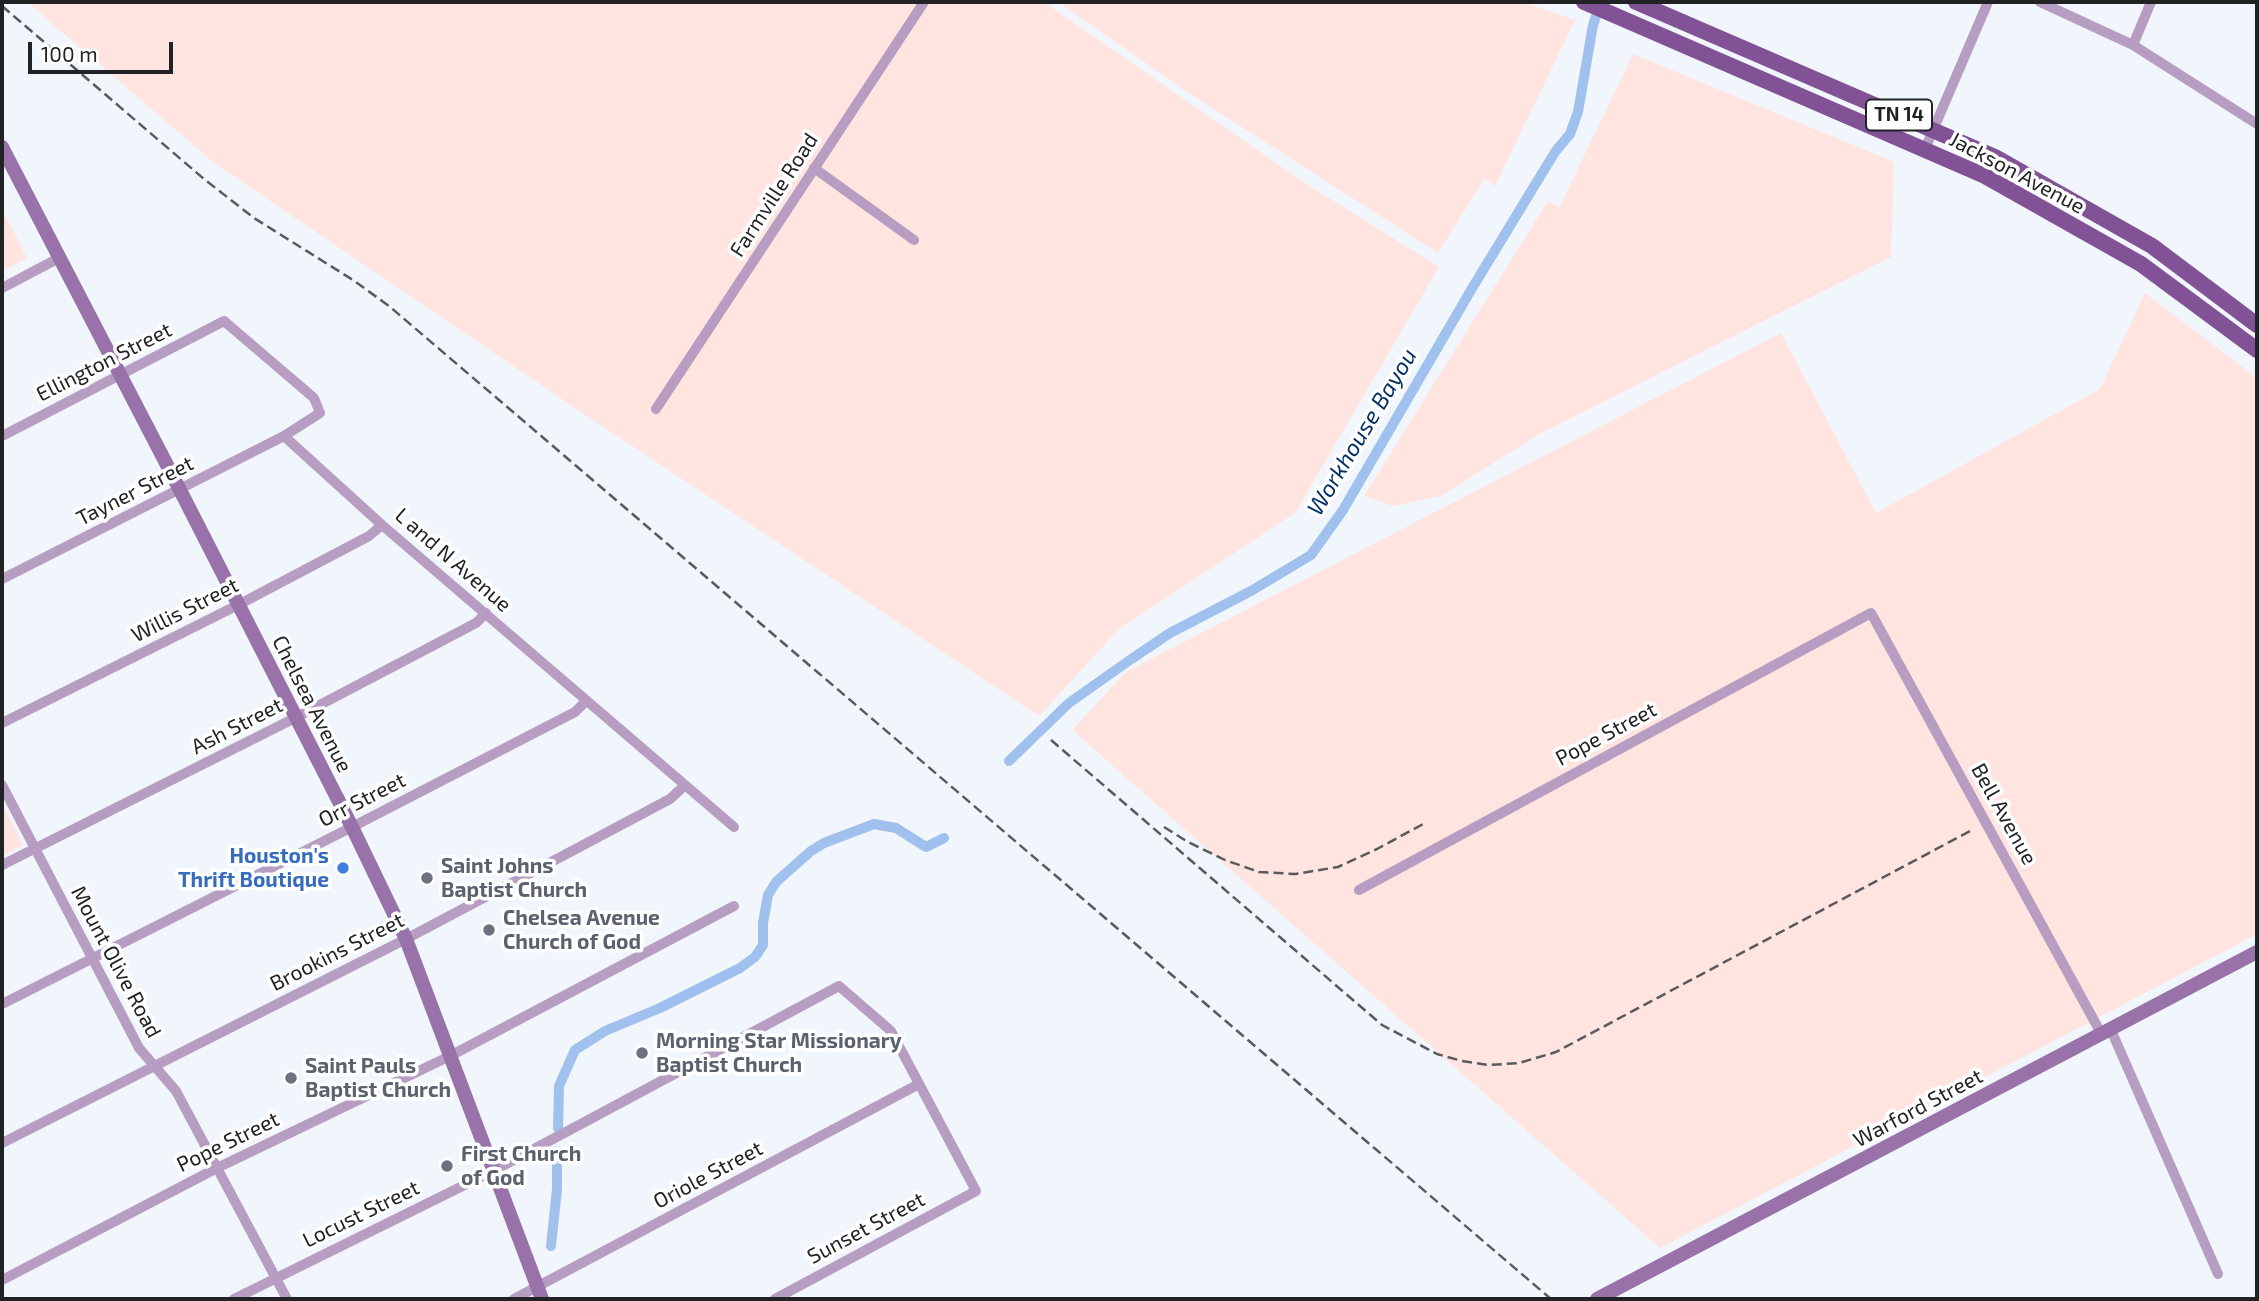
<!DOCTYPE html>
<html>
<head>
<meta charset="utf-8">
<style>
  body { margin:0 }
  #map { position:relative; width:2259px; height:1301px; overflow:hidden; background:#f1f5fc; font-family:"Exo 2",sans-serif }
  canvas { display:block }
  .frame { position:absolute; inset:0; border:4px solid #212224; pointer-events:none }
  .scale { position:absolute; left:28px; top:42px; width:145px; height:32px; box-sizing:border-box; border:4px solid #212224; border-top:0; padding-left:9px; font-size:21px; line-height:24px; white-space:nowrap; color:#212224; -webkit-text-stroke:5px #fff; paint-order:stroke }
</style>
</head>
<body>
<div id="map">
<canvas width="2259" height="1301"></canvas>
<div class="frame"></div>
<div class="scale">100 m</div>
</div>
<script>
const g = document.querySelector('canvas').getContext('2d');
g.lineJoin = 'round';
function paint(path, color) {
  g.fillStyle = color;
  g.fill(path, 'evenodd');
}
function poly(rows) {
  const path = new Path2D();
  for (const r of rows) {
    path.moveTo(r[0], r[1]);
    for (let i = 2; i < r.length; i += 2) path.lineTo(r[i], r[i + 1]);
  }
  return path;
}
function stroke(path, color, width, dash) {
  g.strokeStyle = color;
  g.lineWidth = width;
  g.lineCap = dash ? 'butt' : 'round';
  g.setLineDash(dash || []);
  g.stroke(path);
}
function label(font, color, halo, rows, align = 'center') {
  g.font = font + ' "Exo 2",sans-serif';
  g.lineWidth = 7;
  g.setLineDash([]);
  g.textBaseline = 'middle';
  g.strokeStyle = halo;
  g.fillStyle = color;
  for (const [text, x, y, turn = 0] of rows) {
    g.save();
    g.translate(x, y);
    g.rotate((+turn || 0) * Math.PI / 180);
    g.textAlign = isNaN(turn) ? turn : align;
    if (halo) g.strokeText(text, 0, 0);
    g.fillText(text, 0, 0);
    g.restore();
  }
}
paint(poly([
  [27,2,1044,2,1302,181,1439,267,1295,513,1119,629,1039,716,578,410,213,162],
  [1058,2,1523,2,1575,20,1495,186,1484,179,1438,253,1189,93],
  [1633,54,1894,162,1891,257,1541,433,1441,496,1393,506,1364,496,1548,201,1559,208],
  [2,209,27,258,2,271],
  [2145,293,2257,378,2257,934,1660,1248,1072,730,1126,672,1781,333,1876,513,2100,389]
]), '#ffe4e0');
paint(poly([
  [2,803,23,845,2,856]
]), '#ffe4e1');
stroke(poly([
  [1009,761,1069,703,1127,662,1170,633,1251,591,1311,555,1343,510,1471,290,1555,152,1570,134,1578,112,1593,25,1600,5],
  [558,1128,559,1086,575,1050,605,1031,660,1008,740,968,755,957,763,945,763,923,768,895,776,882,811,851,824,843,874,824,896,828,926,847,944,838],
  [551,1246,557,1189,557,1151]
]), '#a0c1ee', 10);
stroke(poly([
  [2040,2,2133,45,2257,124],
  [2133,45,2151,2],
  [1925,149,1988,2],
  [814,168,914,240],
  [2,288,59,258],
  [656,409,924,2],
  [2,436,224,321,314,398,320,413,284,436,2,579],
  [284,436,382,525,734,827],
  [2,723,238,605,369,536,382,525],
  [2,785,139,1048,176,1091,287,1299],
  [2,865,295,718,476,623,486,613],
  [1359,890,1871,613,2102,1035],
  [2,1004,352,827,575,712,586,701],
  [2111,1030,2218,1274],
  [2,1143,406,939,670,799,684,786],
  [2,1280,217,1168,450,1056,734,906],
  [234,1299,493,1171,839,986,891,1031,976,1191,775,1299],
  [514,1299,919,1084]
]), '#b79dc2', 10);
stroke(poly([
  [2,147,180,490,352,827,406,939,542,1299],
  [1597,1299,2257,952]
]), '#9872a8', 14);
stroke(poly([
  [1584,2,1985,176,2141,264,2257,350],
  [1636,2,1995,157,2152,246,2257,325]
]), '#815295', 16);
stroke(poly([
  [2,6,204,179,254,218,353,280,389,306,1551,1299],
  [1051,740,1382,1025,1437,1054,1462,1061,1489,1065,1519,1063,1556,1052,1972,830],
  [1164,827,1188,842,1225,860,1259,872,1295,874,1338,867,1377,849,1425,823]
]), '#585a5d', 2.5, [10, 5]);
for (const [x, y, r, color] of [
  [343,868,7,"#3f7fe0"],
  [427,878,7,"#6b7280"],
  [489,930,7,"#6b7280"],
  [642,1053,7,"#6b7280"],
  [291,1078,7,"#6b7280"],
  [447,1166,7,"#6b7280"]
]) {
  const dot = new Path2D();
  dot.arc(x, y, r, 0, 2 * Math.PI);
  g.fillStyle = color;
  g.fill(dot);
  stroke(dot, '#fff', 2.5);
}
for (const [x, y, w] of [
  [1899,115,66]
]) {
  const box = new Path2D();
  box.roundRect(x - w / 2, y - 15.5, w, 31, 5);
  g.fillStyle = '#fff';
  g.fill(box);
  stroke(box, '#212224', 2);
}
label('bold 19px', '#212224', null, [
  ["TN 14",1899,115]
]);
label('21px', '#212224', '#fff', [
  ["Jackson Avenue",2017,173,28],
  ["Farmville Road",774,195,-57],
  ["Ellington Street",104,362,-27],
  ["Tayner Street",135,491,-27],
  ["L and N Avenue",453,560,41],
  ["Willis Street",185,610,-27],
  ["Chelsea Avenue",312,704,63],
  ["Ash Street",237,726,-27],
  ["Pope Street",1606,734,-28],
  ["Orr Street",362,800,-27],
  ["Bell Avenue",2004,814,61],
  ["Brookins Street",337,952,-27],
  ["Mount Olive Road",116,962,62],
  ["Warford Street",1918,1108,-28],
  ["Pope Street",228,1142,-26],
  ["Oriole Street",708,1175,-28],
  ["Locust Street",361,1214,-26],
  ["Sunset Street",866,1228,-28]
]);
label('bold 21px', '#366cbe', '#fff', [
  ["Houston's",329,856],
  ["Thrift Boutique",329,880]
], 'right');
label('bold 21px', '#5b616d', '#fff', [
  ["Saint Johns",441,866],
  ["Baptist Church",441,890],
  ["Chelsea Avenue",503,918],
  ["Church of God",503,942],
  ["Morning Star Missionary",656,1041],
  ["Baptist Church",656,1065],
  ["Saint Pauls",305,1066],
  ["Baptist Church",305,1090],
  ["First Church",461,1154],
  ["of God",461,1178]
], 'left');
label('italic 23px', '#023064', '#fff', [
  ["Workhouse Bayou",1362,432,-59]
]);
</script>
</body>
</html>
